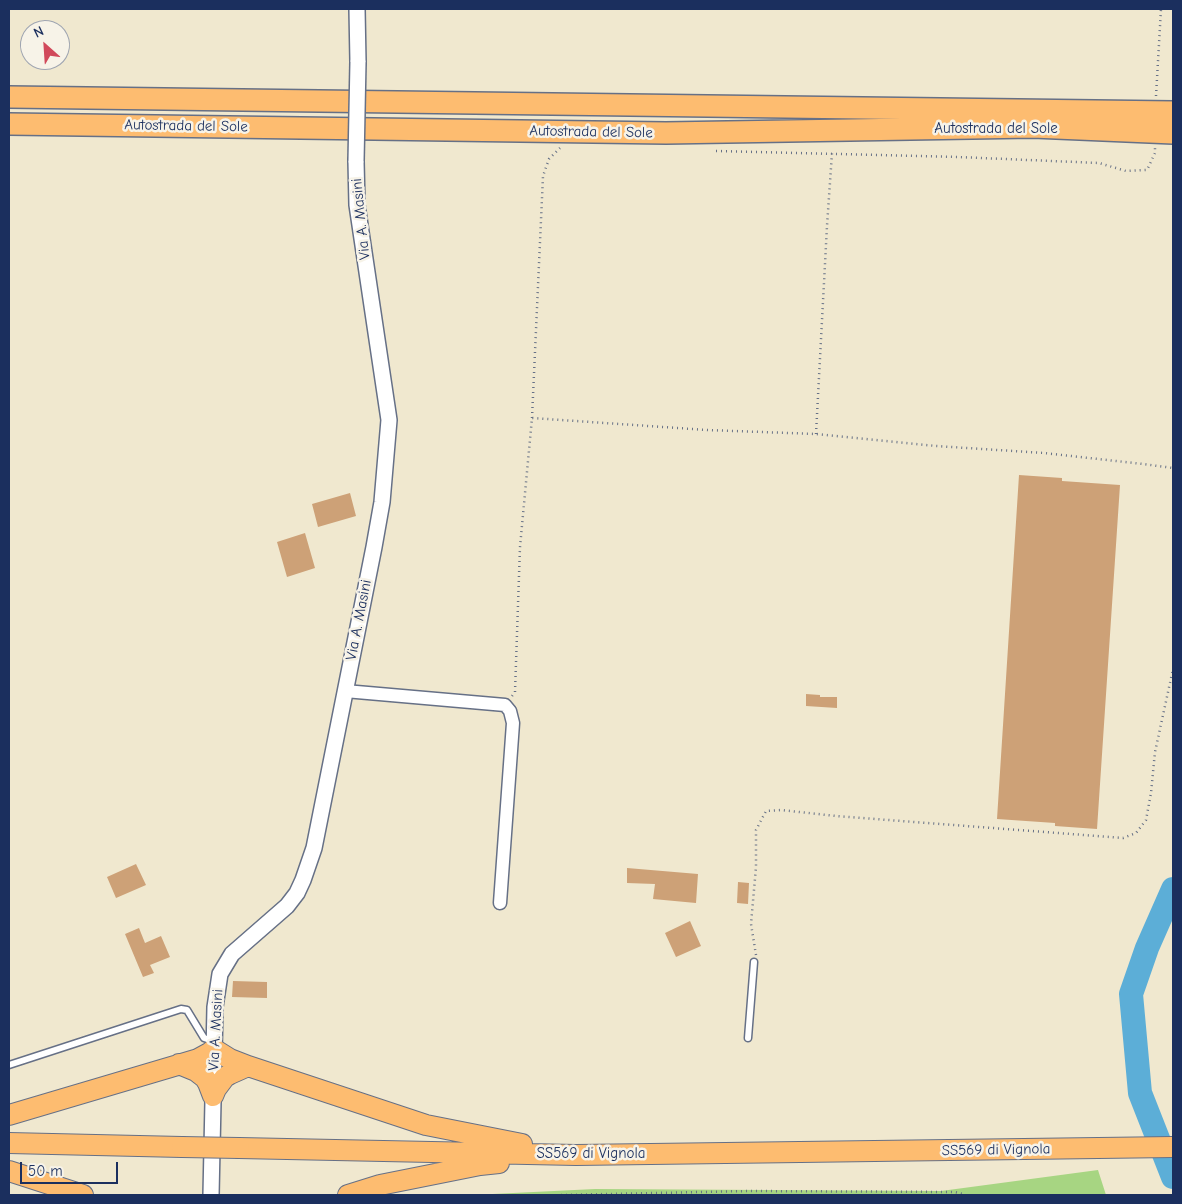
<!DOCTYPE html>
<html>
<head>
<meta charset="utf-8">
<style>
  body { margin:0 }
  #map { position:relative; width:1182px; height:1204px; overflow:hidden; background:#f0e8cf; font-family:"Comic Neue",sans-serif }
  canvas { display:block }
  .frame { position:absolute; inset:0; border:10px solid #1b2f5e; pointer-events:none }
  .north { position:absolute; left:20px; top:20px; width:50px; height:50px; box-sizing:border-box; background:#f7f3e8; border:1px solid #9fa5b1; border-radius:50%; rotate:334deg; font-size:14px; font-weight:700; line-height:20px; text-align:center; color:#1b2f5e }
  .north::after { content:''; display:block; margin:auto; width:18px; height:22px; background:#d1495b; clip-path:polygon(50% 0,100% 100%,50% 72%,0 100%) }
  .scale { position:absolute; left:20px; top:1162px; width:98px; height:22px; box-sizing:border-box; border:2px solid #1b2f5e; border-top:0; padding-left:6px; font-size:15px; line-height:18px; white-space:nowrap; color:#1b2f5e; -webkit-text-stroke:4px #f7f3e8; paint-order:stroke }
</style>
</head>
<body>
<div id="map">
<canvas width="1182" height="1204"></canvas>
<div class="frame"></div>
<div class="north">N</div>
<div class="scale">50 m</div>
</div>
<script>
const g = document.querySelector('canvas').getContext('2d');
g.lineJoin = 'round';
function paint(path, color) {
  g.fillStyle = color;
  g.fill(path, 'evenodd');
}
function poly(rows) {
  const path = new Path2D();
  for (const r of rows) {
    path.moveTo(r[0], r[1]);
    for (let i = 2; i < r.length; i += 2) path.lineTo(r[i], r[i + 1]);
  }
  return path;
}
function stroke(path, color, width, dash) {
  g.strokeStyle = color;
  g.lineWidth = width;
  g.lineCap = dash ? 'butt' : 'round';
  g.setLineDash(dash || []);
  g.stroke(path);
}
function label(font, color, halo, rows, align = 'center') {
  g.font = font + ' "Comic Neue",sans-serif';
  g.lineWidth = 5;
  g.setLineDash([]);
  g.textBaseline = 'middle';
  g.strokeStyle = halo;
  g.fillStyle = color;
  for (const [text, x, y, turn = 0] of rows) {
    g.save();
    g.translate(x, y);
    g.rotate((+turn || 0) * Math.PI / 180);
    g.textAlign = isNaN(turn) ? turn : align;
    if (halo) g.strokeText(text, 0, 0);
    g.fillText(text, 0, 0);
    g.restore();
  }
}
paint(poly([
  [1098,1170,1106,1195,472,1195,595,1189,941,1191]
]), '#a7d582');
stroke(poly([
  [1173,889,1147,948,1131,994,1140,1093,1173,1177]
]), '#5caed7', 24);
paint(poly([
  [1019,475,1062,478,1062,481,1120,485,1097,829,1055,826,1055,823,997,819],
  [350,493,356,516,318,527,312,504],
  [305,533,315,568,287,577,277,542],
  [806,694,820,695,820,697,837,697,837,708,806,706],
  [136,864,146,885,116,898,107,877],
  [627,868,698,874,696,903,653,899,655,884,627,883],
  [738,882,749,883,748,904,737,903],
  [690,921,701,946,676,957,665,933],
  [139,928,145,943,161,936,170,957,150,965,154,973,143,977,125,934],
  [233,981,267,982,267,998,232,997]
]), '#cda177');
const service = poly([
  [748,1038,754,962],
  [9,1065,181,1009,187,1010,204,1038,213,1041]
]);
const minor = poly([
  [345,691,505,705,510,711,513,723,500,903]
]);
const tertiary = poly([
  [357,9,358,62],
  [211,1195,215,1007,220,974,232,954,287,906,297,893,303,880,314,848,374,547,382,502,389,420,357,205,356,161]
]);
const trunk = poly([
  [179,1064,196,1071,205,1078,208,1083,213,1096],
  [213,1096,216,1089,225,1077,230,1074,248,1066,426,1125,522,1144],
  [9,1115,198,1059,209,1053,214,1049,230,1059,248,1066],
  [9,1143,182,1147],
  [239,1148,576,1155,1173,1147],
  [9,1171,83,1195],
  [348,1195,380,1185,480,1165,499,1163]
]);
const motorway = poly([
  [9,97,1173,112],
  [9,124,666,133,1033,127,1173,133]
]);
stroke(service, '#667086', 9);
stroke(minor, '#667086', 15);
stroke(tertiary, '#667086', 18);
stroke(trunk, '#667086', 22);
stroke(motorway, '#667086', 24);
stroke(poly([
  [1156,96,1161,9],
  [716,151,958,157,1099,163,1126,171,1147,170,1155,153,1155,147],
  [532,418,543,176,549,159,560,148],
  [816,434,827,226,832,153],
  [512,696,515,692,520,547,532,418,707,430,816,434,936,446,1044,453,1143,464,1173,468],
  [756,955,751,924,756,867,756,830,766,811,781,810,836,816,1123,838,1136,833,1146,820,1151,793,1155,752,1173,669],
  [561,1195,748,1191,955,1192,963,1194,965,1195]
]), '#667086', 2.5, [1, 4]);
stroke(service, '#fff', 6);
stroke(minor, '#fff', 12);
stroke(tertiary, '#fff', 15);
stroke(trunk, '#fdbc70', 20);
stroke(motorway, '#fdbc70', 21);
const tertiaryBridge = poly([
  [356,161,358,62]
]);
const trunkBridge = poly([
  [182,1147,239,1148]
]);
stroke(tertiaryBridge, '#667086', 18, []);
stroke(trunkBridge, '#667086', 22, []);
stroke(tertiaryBridge, '#fff', 15);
stroke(trunkBridge, '#fdbc70', 20);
label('15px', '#1b2f5e', '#f7f3e8', [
  ["Autostrada del Sole",186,126,1],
  ["Autostrada del Sole",996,129],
  ["Autostrada del Sole",591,132,1],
  ["Via A. Masini",361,219,-96],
  ["Via A. Masini",359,620,-79],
  ["Via A. Masini",216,1030,-87],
  ["SS569 di Vignola",996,1150,-1],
  ["SS569 di Vignola",591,1154]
]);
</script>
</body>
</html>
